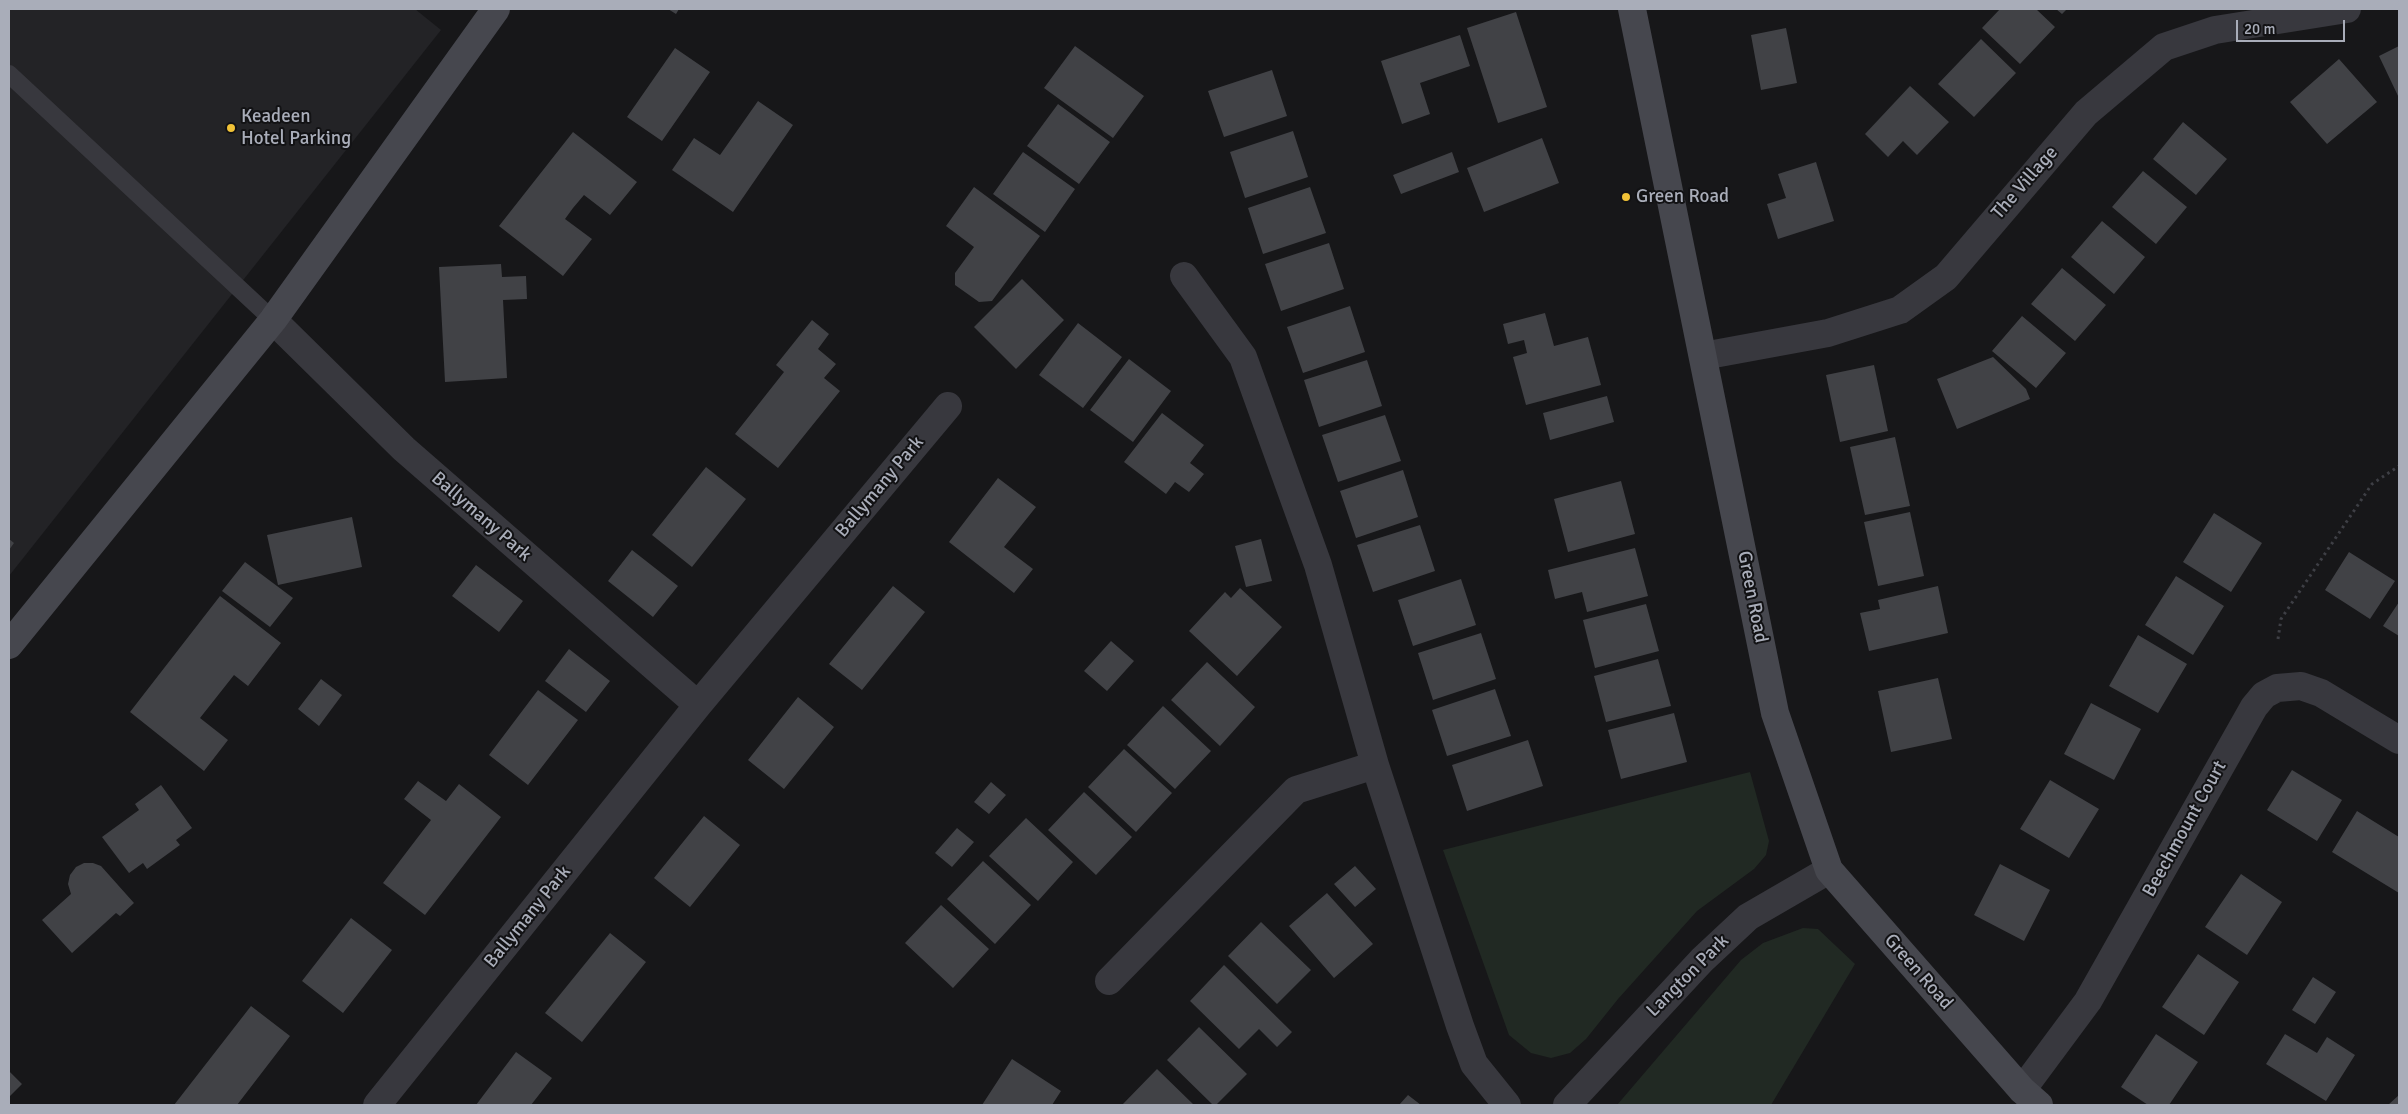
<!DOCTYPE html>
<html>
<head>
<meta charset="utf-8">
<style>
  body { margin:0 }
  #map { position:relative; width:2408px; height:1114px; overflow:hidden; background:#171719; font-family:Signika,sans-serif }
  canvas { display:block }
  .frame { position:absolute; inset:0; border:10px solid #a9adb9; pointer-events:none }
  .scale { position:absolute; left:2236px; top:20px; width:109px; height:22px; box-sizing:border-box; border:2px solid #a9adb9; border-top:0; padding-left:6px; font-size:15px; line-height:18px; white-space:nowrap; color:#a9adb9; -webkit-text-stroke:4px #121214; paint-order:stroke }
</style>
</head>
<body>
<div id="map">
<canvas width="2408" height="1114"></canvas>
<div class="frame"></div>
<div class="scale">20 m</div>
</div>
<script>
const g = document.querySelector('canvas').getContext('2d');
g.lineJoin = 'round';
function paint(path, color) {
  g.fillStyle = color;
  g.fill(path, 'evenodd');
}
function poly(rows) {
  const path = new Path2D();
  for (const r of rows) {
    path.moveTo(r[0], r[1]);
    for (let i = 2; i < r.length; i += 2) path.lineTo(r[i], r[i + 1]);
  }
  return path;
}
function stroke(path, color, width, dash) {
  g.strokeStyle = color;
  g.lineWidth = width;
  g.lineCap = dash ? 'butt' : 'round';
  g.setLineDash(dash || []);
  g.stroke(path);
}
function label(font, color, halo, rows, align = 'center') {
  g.font = font + ' Signika,sans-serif';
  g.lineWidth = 4;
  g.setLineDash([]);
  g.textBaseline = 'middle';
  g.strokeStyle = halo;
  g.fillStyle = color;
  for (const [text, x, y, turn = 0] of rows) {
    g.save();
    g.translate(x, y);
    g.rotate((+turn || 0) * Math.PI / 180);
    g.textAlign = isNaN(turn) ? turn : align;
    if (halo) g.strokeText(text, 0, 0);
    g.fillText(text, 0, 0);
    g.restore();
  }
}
paint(poly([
  [9,9,415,9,441,30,9,576]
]), '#232326');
paint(poly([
  [1750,772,1769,841,1766,855,1754,869,1697,911,1618,999,1586,1039,1570,1053,1551,1058,1531,1053,1509,1035,1443,850],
  [1803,928,1818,929,1855,964,1771,1105,1617,1105,1741,960,1763,943]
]), '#212923');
paint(poly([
  [668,9,679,9,676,14],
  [2000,9,2036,9,2055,27,2020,64,1982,28],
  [2056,9,2067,9,2062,14],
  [1516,12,1547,107,1498,123,1467,28],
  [1786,28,1797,83,1761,90,1751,35],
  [1460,35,1470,66,1420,83,1430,114,1402,124,1381,61],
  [1981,39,2016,73,1974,117,1938,84],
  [1075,46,1144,96,1113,138,1044,88],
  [2399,46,2399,98,2379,56],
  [675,48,710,72,662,141,627,117],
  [2339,59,2377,102,2327,144,2290,102],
  [1272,70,1287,116,1224,137,1208,91],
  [1910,86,1949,122,1917,155,1903,141,1888,157,1865,134],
  [758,101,793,125,733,212,672,170,694,138,720,155],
  [1058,104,1110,142,1079,184,1027,146],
  [2183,122,2227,159,2196,195,2153,159],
  [1293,131,1308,177,1245,198,1230,152],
  [573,132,637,182,610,215,584,195,573,208,565,219,592,239,563,276,499,226],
  [1542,138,1559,183,1484,212,1467,168],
  [1023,152,1075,189,1045,232,993,194],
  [1452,152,1459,172,1401,194,1393,175],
  [1816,162,1834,221,1778,239,1767,204,1786,198,1778,174],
  [2143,171,2187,207,2156,244,2112,207],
  [974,187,1040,236,992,301,979,302,955,285,955,273,974,247,946,226],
  [1310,187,1326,233,1263,254,1248,208],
  [2102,221,2145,257,2114,294,2071,257],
  [1329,243,1344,289,1281,311,1265,264],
  [501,264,502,277,526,276,527,299,503,300,507,378,445,382,439,267],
  [2062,268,2106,305,2075,341,2031,304],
  [1022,279,1064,320,1016,369,974,327],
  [1350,306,1365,352,1303,373,1287,327],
  [1545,313,1554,346,1588,337,1601,385,1526,405,1513,357,1527,353,1524,340,1508,344,1503,324],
  [2022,316,2066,353,2036,388,1992,351],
  [812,320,829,334,818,349,836,364,824,378,840,391,778,468,735,434,784,372,776,365],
  [1078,323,1122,357,1083,408,1039,375],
  [1993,357,2026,389,2030,399,1957,429,1937,379],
  [1129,359,1171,391,1133,442,1090,410],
  [1367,360,1382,406,1319,427,1304,380],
  [1874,365,1888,431,1840,442,1826,375],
  [1607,396,1614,422,1550,440,1543,413],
  [1162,413,1204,445,1190,463,1204,474,1189,492,1175,482,1166,494,1124,462],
  [1385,415,1401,461,1338,482,1322,435],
  [1895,437,1910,506,1865,515,1850,447],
  [706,467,746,499,692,567,652,535],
  [1403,470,1418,517,1356,538,1340,491],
  [998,478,1036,507,1004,547,1033,569,1014,593,949,542],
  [1621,481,1635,534,1568,552,1554,499],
  [1910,512,1924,576,1878,586,1864,522],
  [2214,513,2262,543,2231,592,2183,562],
  [352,517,362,567,278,585,267,535],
  [1420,525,1435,571,1373,592,1357,545],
  [9,539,14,543,9,550],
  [1261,539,1272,581,1246,587,1235,546],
  [1635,548,1648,596,1587,612,1582,592,1555,599,1548,570],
  [632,550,678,586,653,617,608,581],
  [2349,552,2395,581,2370,619,2325,590],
  [245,562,293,598,270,627,222,591],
  [476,565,523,601,499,632,452,596],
  [2176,576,2224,606,2193,655,2145,625],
  [1461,579,1476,625,1413,646,1398,600],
  [893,586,925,612,862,690,829,664],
  [1938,586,1948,633,1869,651,1860,613,1880,609,1878,600],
  [1240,588,1282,627,1237,676,1189,631,1225,592,1231,598],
  [220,596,281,643,248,686,234,675,200,718,228,740,204,771,130,712],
  [2399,602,2399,636,2383,626],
  [1646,604,1659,651,1595,668,1583,620],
  [1481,633,1496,679,1433,700,1418,653],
  [2138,635,2187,664,2158,713,2109,686],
  [1111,641,1134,661,1107,691,1084,671],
  [569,649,610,681,586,712,545,681],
  [1658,659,1671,706,1606,722,1594,676],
  [1207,662,1255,707,1220,746,1171,700],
  [1938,678,1952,739,1891,752,1878,691],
  [321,679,342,695,319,726,298,709],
  [1495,689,1511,736,1447,756,1432,710],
  [538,690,578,720,528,785,489,755],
  [798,697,834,727,784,789,748,760],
  [2091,703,2141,729,2114,780,2064,754],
  [1163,706,1211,751,1175,789,1127,745],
  [1674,713,1687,762,1621,779,1608,730],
  [1528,740,1543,786,1467,811,1452,765],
  [1124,749,1172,793,1136,832,1088,787],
  [2292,770,2342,800,2317,841,2267,810],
  [2050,780,2099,809,2069,858,2020,829],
  [418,781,446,801,459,784,501,817,425,915,383,883,431,820,404,799],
  [991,782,1006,795,989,814,974,802],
  [161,785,192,828,176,840,180,845,147,869,143,863,129,873,102,837,139,810,135,804],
  [1084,792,1132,837,1096,875,1048,830],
  [2357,811,2399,837,2399,893,2332,852],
  [704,816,740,845,690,907,654,878],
  [1026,818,1073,862,1038,901,989,856],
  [957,828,974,842,952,867,935,853],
  [983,861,1031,905,995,944,947,899],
  [84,863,93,863,101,866,134,903,120,916,116,913,72,953,42,920,71,894,68,884,70,875,76,867],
  [2000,864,2050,890,2024,941,1974,915],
  [1355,866,1376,889,1355,907,1334,884],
  [2241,874,2282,902,2247,955,2205,927],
  [1327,893,1373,944,1334,978,1289,926],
  [941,905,989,949,953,988,905,943],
  [351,918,392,950,343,1013,302,981],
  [1261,922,1311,970,1277,1004,1228,956],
  [610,933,646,962,582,1042,545,1013],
  [2198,954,2239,982,2204,1035,2162,1007],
  [1224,965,1292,1032,1277,1047,1259,1029,1239,1049,1190,1001],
  [2313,977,2336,992,2315,1024,2292,1010],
  [251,1006,290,1036,237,1105,174,1105],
  [1199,1027,1247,1074,1216,1105,1213,1105,1167,1060],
  [2156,1034,2198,1062,2169,1105,2148,1105,2121,1087],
  [2285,1034,2317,1053,2327,1037,2355,1055,2326,1101,2266,1064],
  [516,1052,552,1078,531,1105,476,1105],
  [1012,1059,1061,1091,1052,1105,982,1105],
  [1157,1069,1194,1105,1122,1105],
  [9,1071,22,1084,9,1097],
  [1408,1095,1421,1105,1399,1105],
  [2399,1095,2399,1105,2388,1105]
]), '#414246');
stroke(poly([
  [2278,639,2281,619,2372,484,2399,466]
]), '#3e3f45', 3, [2.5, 4]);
stroke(poly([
  [9,74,273,320]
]), '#38383e', 18);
stroke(poly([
  [1184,276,1243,357,1318,565,1375,765,1460,1026,1474,1064,1507,1105],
  [273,320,404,449,698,705],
  [1703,356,1828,333,1900,310,1946,277,2086,113,2164,47,2215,30,2347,9],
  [1109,981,1296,790,1375,765],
  [2022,1090,2088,1001,2254,707,2264,695,2277,688,2301,686,2321,693,2399,740],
  [377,1105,698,705,948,406],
  [1567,1105,1702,960,1748,917,1829,870]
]), '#38383e', 28);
stroke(poly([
  [1632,9,1775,713,1829,870,2022,1090,2039,1105],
  [9,645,273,320,496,9]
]), '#46474e', 28);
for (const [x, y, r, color] of [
  [231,128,5,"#f1c237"],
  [1626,197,5,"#f1c237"]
]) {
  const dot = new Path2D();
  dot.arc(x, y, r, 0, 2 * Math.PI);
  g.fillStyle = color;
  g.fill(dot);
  stroke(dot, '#121214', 2);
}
label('19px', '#a9adb9', '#121214', [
  ["Keadeen",241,117],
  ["Hotel Parking",241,139],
  ["Green Road",1636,197]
], 'left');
label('19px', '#a9adb9', '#121214', [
  ["The Village",2025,183,-49],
  ["Ballymany Park",880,487,-50],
  ["Ballymany Park",481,517,41],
  ["Green Road",1752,597,79],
  ["Beechmount Court",2185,829,-61],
  ["Ballymany Park",528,917,-51],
  ["Green Road",1918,972,49],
  ["Langton Park",1688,976,-45]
]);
</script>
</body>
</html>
